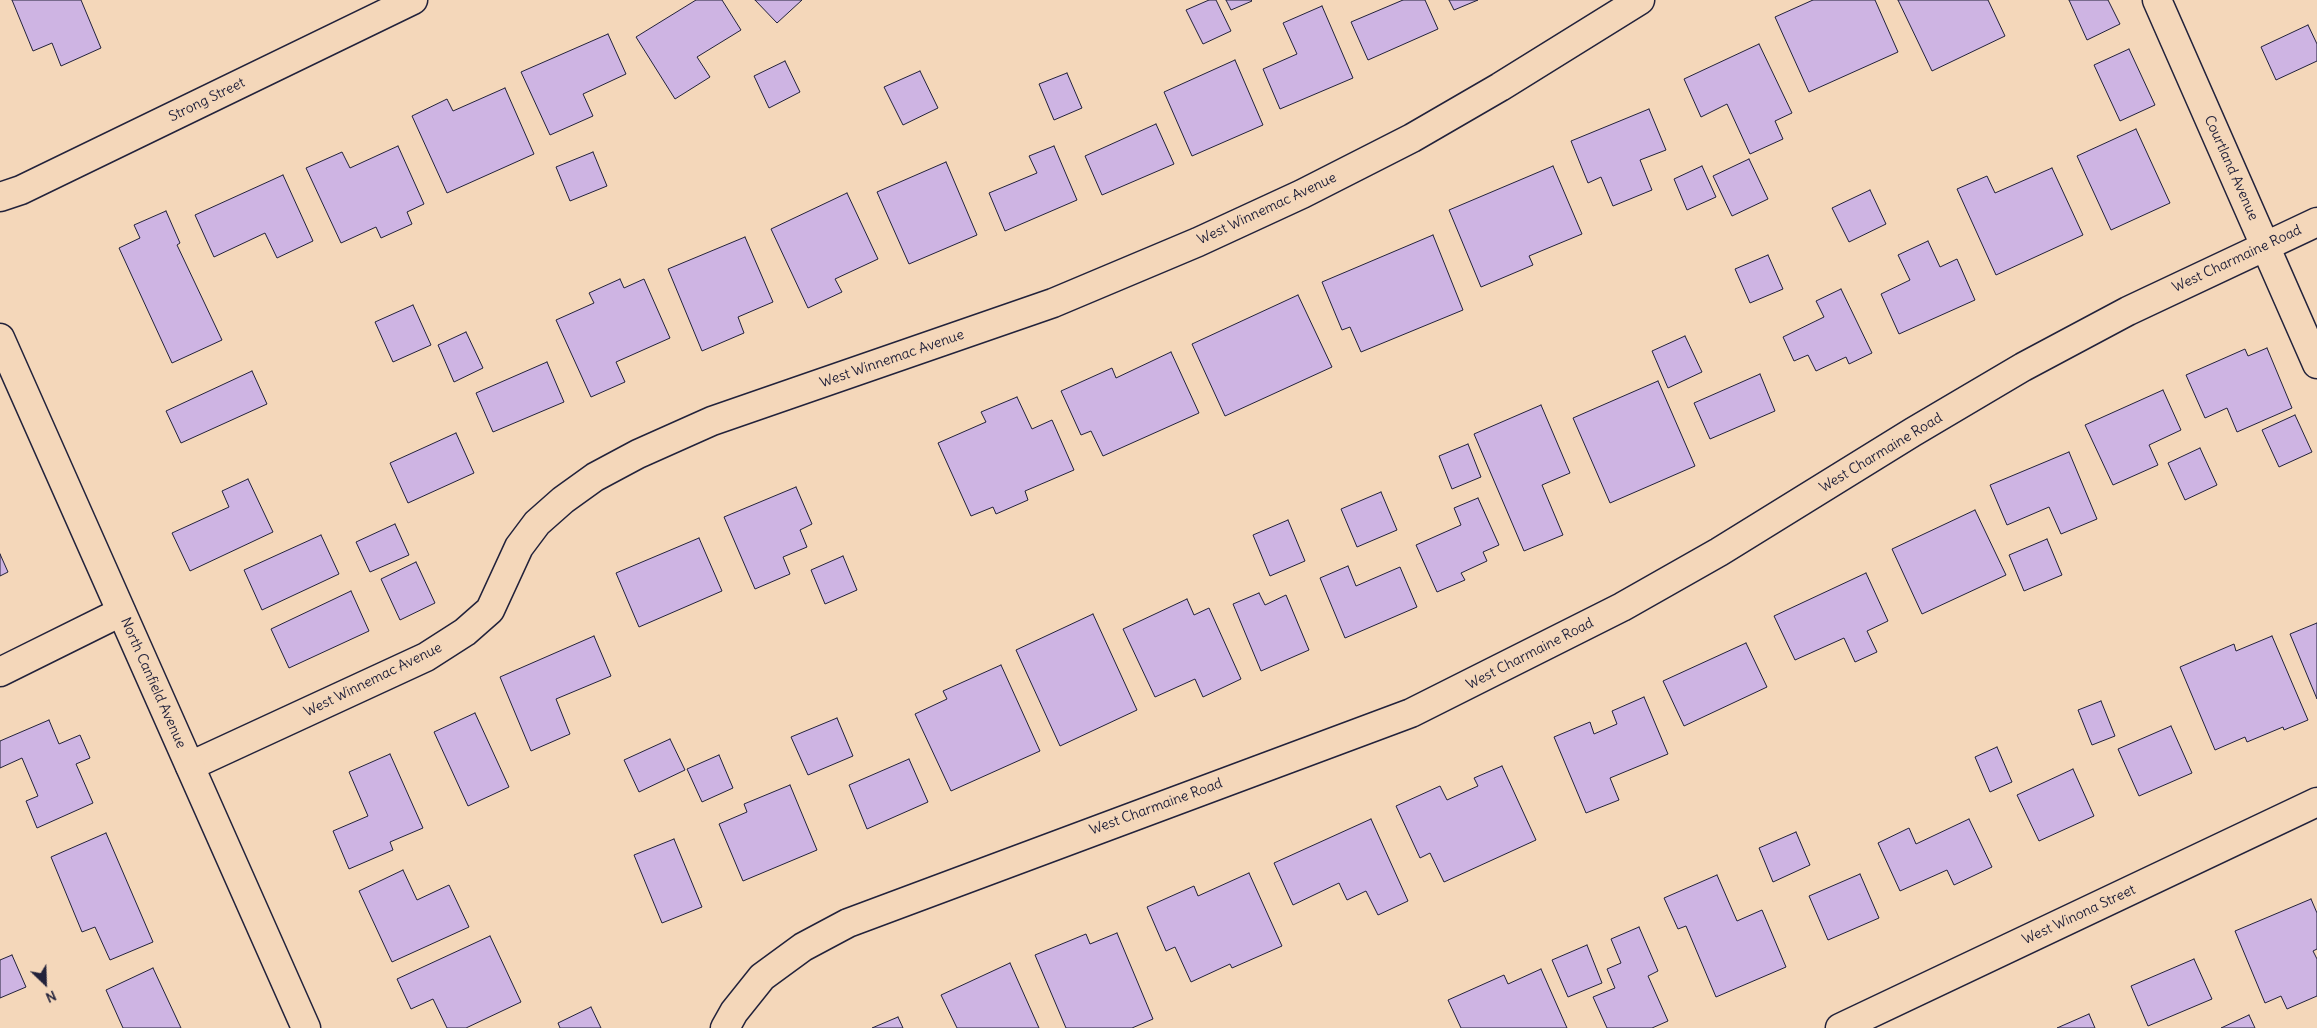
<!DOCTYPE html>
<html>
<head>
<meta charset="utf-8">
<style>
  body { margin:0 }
  #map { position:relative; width:2317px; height:1028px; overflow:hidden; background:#f4d7ba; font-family:Delius,sans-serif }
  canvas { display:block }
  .north { position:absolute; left:20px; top:958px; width:50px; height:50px; -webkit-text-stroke:4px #f4d7ba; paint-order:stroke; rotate:156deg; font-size:14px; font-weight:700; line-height:20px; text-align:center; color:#22223b }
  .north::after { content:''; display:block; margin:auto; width:18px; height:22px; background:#22223b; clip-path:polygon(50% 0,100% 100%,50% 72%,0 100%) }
</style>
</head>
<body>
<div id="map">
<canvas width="2317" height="1028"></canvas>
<div class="north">N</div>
</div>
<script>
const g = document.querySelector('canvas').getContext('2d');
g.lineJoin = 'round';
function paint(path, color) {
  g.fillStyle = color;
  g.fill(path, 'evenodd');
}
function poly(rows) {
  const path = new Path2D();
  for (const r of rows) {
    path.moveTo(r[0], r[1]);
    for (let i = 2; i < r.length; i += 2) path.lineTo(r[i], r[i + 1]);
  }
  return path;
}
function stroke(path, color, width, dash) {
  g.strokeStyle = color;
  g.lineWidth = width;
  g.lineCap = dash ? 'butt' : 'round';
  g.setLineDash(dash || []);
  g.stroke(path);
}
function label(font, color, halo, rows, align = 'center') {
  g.font = font + ' Delius,sans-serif';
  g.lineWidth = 4;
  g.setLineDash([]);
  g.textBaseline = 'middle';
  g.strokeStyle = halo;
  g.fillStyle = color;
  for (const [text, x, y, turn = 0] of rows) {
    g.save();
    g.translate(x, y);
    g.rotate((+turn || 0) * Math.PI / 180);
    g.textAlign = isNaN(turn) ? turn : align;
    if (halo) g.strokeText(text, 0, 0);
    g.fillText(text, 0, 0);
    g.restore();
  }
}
const building = poly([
  [12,0,81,0,101,48,61,66,52,43,33,51,12,0],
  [696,0,722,0,741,30,697,57,710,77,675,99,636,37,696,0],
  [755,0,802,0,777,23,755,0],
  [1209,0,1216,0,1231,31,1203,44,1186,10,1209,0],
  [1226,0,1251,0,1252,1,1231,10,1226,0],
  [1403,0,1425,0,1438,29,1368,60,1351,22,1403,0],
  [1449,0,1478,0,1454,10,1449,0],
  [1813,0,1875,0,1898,52,1809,92,1775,17,1813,0],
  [1898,0,1988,0,2005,36,1932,71,1898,0],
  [2069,0,2108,0,2120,24,2087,40,2069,0],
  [1322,6,1353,78,1280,109,1263,69,1297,54,1283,23,1322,6],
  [2308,25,2317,44,2317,61,2276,80,2261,47,2308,25],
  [608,34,626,74,583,94,593,116,550,135,521,72,608,34],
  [1759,44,1792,113,1775,121,1783,139,1750,154,1727,104,1701,117,1684,79,1759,44],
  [2129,49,2155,105,2120,121,2094,65,2129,49],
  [1235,60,1263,125,1192,156,1164,92,1235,60],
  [785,61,800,92,769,108,754,76,785,61],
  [920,71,938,108,903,125,884,87,920,71],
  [1067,73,1082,108,1054,120,1039,84,1067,73],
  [505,88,534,154,447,193,412,116,447,99,453,111,505,88],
  [1649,109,1666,150,1640,160,1652,190,1613,206,1601,177,1588,183,1571,141,1649,109],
  [1156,124,1174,164,1102,195,1085,156,1156,124],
  [2136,129,2170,203,2111,230,2077,156,2136,129],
  [398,146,424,204,407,212,412,224,381,238,376,227,341,243,306,168,342,152,350,168,398,146],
  [1054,146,1077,200,1005,231,989,193,1037,173,1029,156,1054,146],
  [593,152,607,186,570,201,556,167,593,152],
  [1749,159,1768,199,1732,216,1713,176,1749,159],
  [946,162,977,235,909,264,877,192,946,162],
  [1553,166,1582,234,1529,256,1533,265,1481,287,1449,210,1553,166],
  [1702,166,1716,197,1687,210,1674,179,1702,166],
  [2052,168,2083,235,1996,275,1957,189,1987,176,1995,193,2052,168],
  [283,175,313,241,277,258,265,233,214,257,195,215,283,175],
  [1870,190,1886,224,1849,242,1832,208,1870,190],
  [847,193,878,259,835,279,842,292,808,308,771,229,847,193],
  [166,211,180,243,177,245,222,340,172,363,119,248,140,238,134,225,166,211],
  [1433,235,1463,310,1361,352,1350,327,1342,330,1322,282,1433,235],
  [745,237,773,302,738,317,744,333,702,351,668,269,745,237],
  [1928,241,1940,267,1957,259,1975,300,1899,334,1881,294,1910,280,1898,255,1928,241],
  [1768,255,1783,289,1750,303,1735,269,1768,255],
  [620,279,624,288,644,279,670,338,616,362,625,382,591,397,556,320,594,303,589,293,620,279],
  [1841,289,1872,353,1849,364,1846,357,1816,371,1808,355,1794,361,1783,337,1824,317,1816,301,1841,289],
  [1298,295,1332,367,1225,416,1192,344,1298,295],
  [413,305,431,345,393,362,375,322,413,305],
  [466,332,483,368,454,382,438,345,466,332],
  [1685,336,1702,372,1668,388,1652,351,1685,336],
  [2267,348,2292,408,2237,432,2227,408,2205,418,2186,375,2245,349,2248,356,2267,348],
  [1171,352,1199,413,1103,456,1091,431,1081,435,1061,391,1112,368,1116,378,1171,352],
  [547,362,564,402,493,432,476,393,547,362],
  [252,371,267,404,181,443,166,411,252,371],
  [1760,374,1775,411,1710,439,1694,403,1760,374],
  [1658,381,1695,466,1610,503,1573,418,1658,381],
  [2163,390,2181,430,2149,445,2158,465,2113,485,2085,425,2163,390],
  [1017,397,1032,429,1052,420,1074,470,1025,491,1028,500,996,514,993,507,971,516,938,443,986,422,981,412,1017,397],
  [1541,405,1570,473,1542,485,1563,535,1524,551,1474,434,1541,405],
  [2295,415,2312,452,2279,467,2262,430,2295,415],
  [456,433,474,473,408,503,390,463,456,433],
  [1468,444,1481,477,1452,489,1439,456,1468,444],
  [2200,448,2217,485,2185,500,2168,463,2200,448],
  [2069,452,2097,519,2061,534,2049,507,2007,525,1990,485,2069,452],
  [248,479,273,532,190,571,172,533,229,507,222,491,248,479],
  [796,487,812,524,800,530,807,547,783,557,790,574,755,589,724,517,796,487],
  [1381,492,1397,530,1357,547,1341,509,1381,492],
  [1478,498,1499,545,1483,552,1487,561,1461,573,1465,580,1437,592,1416,545,1461,525,1454,508,1478,498],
  [1975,510,2006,575,1922,614,1892,549,1975,510],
  [1288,520,1305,561,1270,576,1253,535,1288,520],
  [395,524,409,555,370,572,356,542,395,524],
  [321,535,339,574,262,610,244,570,321,535],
  [699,538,722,591,639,627,616,573,699,538],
  [2047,539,2062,575,2024,591,2009,555,2047,539],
  [0,554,8,572,0,576,0,554],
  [843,556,857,590,825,604,811,570,843,556],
  [416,562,435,603,400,620,381,579,416,562],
  [1348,566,1356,586,1400,567,1417,607,1345,638,1320,578,1348,566],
  [1866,573,1888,621,1867,631,1877,652,1855,662,1844,638,1795,660,1774,616,1866,573],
  [351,591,369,631,289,668,271,629,351,591],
  [1259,593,1265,605,1286,595,1309,650,1261,671,1233,604,1259,593],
  [1187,599,1194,615,1209,608,1241,679,1203,697,1195,679,1155,697,1123,629,1187,599],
  [1093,614,1137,710,1060,746,1016,650,1093,614],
  [2317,623,2317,699,2290,634,2317,623],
  [594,636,611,676,556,699,570,734,531,751,500,677,594,636],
  [2272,636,2308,720,2284,730,2283,727,2247,742,2245,737,2215,750,2180,667,2234,644,2236,651,2272,636],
  [1746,643,1767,687,1684,726,1663,681,1746,643],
  [1001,665,1040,751,951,791,915,714,947,699,943,691,1001,665],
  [1644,697,1668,754,1610,778,1619,800,1586,813,1554,737,1590,722,1594,734,1617,724,1612,711,1644,697],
  [2101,701,2115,736,2092,745,2078,710,2101,701],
  [475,713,509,787,468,806,434,732,475,713],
  [837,718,853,756,808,775,791,737,837,718],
  [49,720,59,744,80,735,90,758,76,764,93,803,37,828,26,801,38,796,22,758,0,768,0,741,49,720],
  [2171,726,2192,773,2139,796,2118,749,2171,726],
  [670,739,685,770,639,792,624,760,670,739],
  [1997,747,2012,782,1990,792,1975,757,1997,747],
  [390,754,423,828,390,842,393,850,349,869,333,831,368,816,349,772,390,754],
  [719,755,733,788,702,802,687,769,719,755],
  [909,759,928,802,867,829,849,785,909,759],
  [1502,766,1536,840,1444,882,1430,853,1420,858,1396,806,1440,786,1447,800,1478,786,1474,778,1502,766],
  [2073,769,2094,816,2039,841,2017,795,2073,769],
  [790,785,817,850,743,881,719,824,747,812,744,804,790,785],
  [1371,819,1408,901,1378,915,1366,891,1347,900,1339,883,1293,905,1274,863,1371,819],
  [1969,819,1992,867,1954,885,1947,870,1900,891,1878,843,1909,828,1916,844,1969,819],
  [1796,832,1810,865,1773,882,1759,848,1796,832],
  [106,833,153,942,110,960,95,927,82,932,51,857,106,833],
  [674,839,702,907,662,923,634,855,674,839],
  [403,870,417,900,449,885,469,927,392,962,359,891,403,870],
  [1249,873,1282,946,1232,968,1230,964,1191,982,1175,947,1166,951,1147,907,1194,886,1198,896,1249,873],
  [1860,874,1879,918,1828,940,1809,896,1860,874],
  [1717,875,1737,921,1762,910,1786,967,1716,997,1686,926,1678,929,1664,898,1717,875],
  [2311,899,2317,913,2317,949,2313,951,2317,959,2317,996,2287,1009,2281,996,2265,1003,2235,931,2311,899],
  [1639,927,1658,971,1648,976,1668,1021,1652,1028,1607,1028,1593,997,1615,988,1607,969,1621,963,1611,939,1639,927],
  [1117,933,1153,1019,1132,1028,1066,1028,1035,955,1086,934,1090,944,1117,933],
  [490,936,521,1002,466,1028,447,1028,433,999,411,1009,397,979,490,936],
  [1587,945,1602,983,1568,997,1552,960,1587,945],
  [12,955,26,987,0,998,0,960,12,955],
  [2194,959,2212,999,2148,1026,2131,986,2194,959],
  [1010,963,1039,1028,957,1028,941,995,1010,963],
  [153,968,181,1028,123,1028,106,990,153,968],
  [1541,969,1567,1028,1461,1028,1448,1000,1504,975,1508,984,1541,969],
  [591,1007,601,1028,560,1028,558,1023,591,1007],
  [2089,1014,2095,1028,2057,1028,2089,1014],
  [2249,1015,2255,1028,2221,1028,2249,1015],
  [898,1017,903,1028,872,1028,898,1017]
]);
paint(building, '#ceb4e3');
stroke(building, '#22223b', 1);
const street = poly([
  [2157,0,2317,364],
  [0,197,21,190,413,0],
  [0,672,121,612],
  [190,766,426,657,465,632,490,610,519,547,537,523,563,500,595,477,638,454,712,421,1053,303,1198,242,1302,194,1412,138,1500,87,1640,0],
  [725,1028,734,1012,762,977,803,947,848,923,1411,713,1622,607,1719,552,1913,432,2023,367,2128,311,2317,222],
  [1840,1028,2317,802]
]);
const secondary = poly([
  [0,338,306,1028]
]);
stroke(street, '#22223b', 31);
stroke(secondary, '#22223b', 31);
stroke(street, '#f4d7ba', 28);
stroke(secondary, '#f4d7ba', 28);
label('14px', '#22223b', '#f4d7ba', [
  ["Strong Street",207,100,-26],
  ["Courtland Avenue",2231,168,66],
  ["West Winnemac Avenue",1267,209,-25],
  ["West Charmaine Road",2237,259,-25],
  ["West Winnemac Avenue",892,359,-19],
  ["West Charmaine Road",1881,453,-31],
  ["West Charmaine Road",1530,654,-27],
  ["West Winnemac Avenue",373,680,-26],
  ["North Canfield Avenue",153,683,66],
  ["West Charmaine Road",1156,807,-20],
  ["West Winona Street",2079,915,-25]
]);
</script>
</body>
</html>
